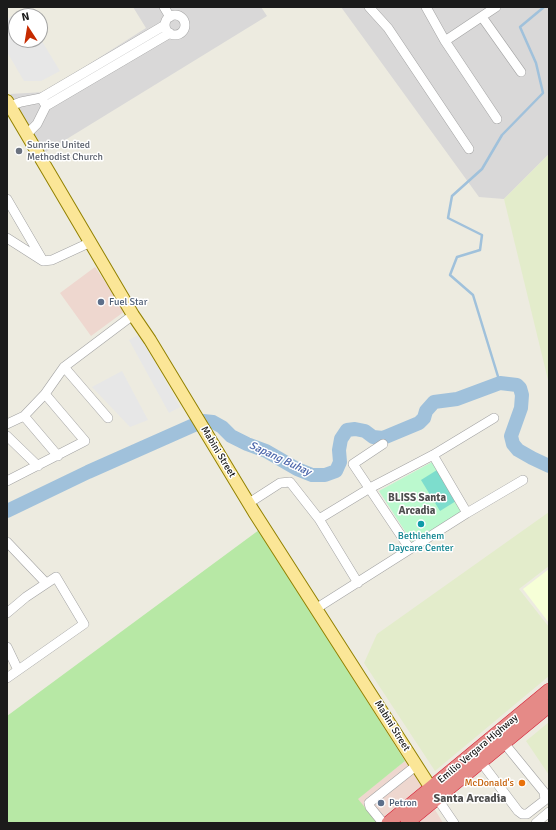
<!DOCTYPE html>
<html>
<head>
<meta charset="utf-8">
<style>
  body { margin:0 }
  #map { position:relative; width:556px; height:830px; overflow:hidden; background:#edebe0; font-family:Signika,sans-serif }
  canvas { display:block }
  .frame { position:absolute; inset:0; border:8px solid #1b1b1b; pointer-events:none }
  .north { position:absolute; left:8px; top:8px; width:40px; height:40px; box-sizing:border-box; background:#fff; border:1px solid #a4a4a4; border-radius:50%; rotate:348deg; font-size:11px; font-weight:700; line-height:16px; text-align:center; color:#1b1b1b }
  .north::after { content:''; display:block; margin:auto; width:14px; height:18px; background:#c62b00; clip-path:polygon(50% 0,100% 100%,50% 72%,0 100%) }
</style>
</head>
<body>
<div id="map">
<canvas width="556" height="830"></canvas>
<div class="frame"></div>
<div class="north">N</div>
</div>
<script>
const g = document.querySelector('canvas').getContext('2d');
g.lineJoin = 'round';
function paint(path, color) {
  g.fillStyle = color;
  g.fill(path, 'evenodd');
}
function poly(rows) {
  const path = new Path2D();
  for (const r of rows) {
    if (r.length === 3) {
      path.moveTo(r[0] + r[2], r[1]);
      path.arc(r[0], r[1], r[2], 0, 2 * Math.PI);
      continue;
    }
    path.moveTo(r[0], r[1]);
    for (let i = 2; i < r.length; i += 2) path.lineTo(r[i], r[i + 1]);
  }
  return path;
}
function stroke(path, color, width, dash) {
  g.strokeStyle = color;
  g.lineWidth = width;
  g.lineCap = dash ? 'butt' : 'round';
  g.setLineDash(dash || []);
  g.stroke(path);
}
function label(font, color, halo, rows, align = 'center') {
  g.font = font + ' Signika,sans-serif';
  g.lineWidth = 3;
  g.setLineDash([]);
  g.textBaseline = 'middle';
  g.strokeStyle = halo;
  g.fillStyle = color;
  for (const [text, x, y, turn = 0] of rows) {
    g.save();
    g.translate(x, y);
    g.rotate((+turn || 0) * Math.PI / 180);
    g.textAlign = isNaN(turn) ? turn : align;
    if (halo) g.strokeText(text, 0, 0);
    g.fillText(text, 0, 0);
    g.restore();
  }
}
paint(poly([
  [133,7,261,7,267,16,44,153,10,94,45,92,146,28],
  [341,7,549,7,549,154,504,199,479,197]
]), '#d9d8d8');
paint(poly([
  [95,267,125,311,91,336,60,293],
  [405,761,424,786,378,823,357,799],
  [434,808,443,823,416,823]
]), '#eed7cf');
paint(poly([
  [549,569,549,623,523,589]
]), '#f6ffd7');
paint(poly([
  [549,154,549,384,504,199],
  [549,512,549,566,519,589,549,627,549,676,435,771,364,663,377,634],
  [549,722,549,775,526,741]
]), '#e3eccb');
paint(poly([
  [259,530,405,761,358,799,378,823,7,823,7,716]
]), '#b7e8a5');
paint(poly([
  [432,462,462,512,412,542,379,491]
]), '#bbf9ce');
paint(poly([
  [437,470,456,501,440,511,421,480]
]), '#7dddcd');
paint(poly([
  [23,10,27,16,16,16,16,40,40,40,40,38,60,71,41,81,24,81,7,52,7,19],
  [140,334,180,407,169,413,129,340],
  [122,371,148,420,130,427,92,387]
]), '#e7e7e7');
stroke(poly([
  [500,383,473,295,450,275,457,257,480,250,482,235,448,218,452,196,482,169,502,135,543,93,536,63,520,27,544,7]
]), '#a0c1db', 2.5);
stroke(poly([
  [7,511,88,472,203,421,213,422,222,427,231,436,247,444,266,451,297,469,312,475,325,475,336,471,340,462,339,450,341,439,347,430,355,429,365,431,373,437,383,438,419,423,424,418,426,411,434,402,457,399,500,383,517,385,520,388,522,395,521,408,511,436,513,444,518,450,532,458,549,466]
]), '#a0c1db', 14);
const minor = poly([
  [164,7,170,17],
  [369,7,388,28,469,149],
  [426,7,445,41,497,119],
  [175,25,10],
  [482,17,521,72],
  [445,41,496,7],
  [10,106,21,102,41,98,165,25],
  [46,106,170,33],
  [27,134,37,124,46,106,43,101],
  [7,199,42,259],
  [7,238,43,261,52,260,91,242],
  [64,367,108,418],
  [24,416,58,456],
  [7,424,24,416,45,394,64,367,133,315],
  [7,436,38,466],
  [383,444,353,464,410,549],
  [433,455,467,513],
  [7,481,85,441,45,394],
  [249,503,280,483,290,482,319,519,358,583],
  [319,519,370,488,433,455,494,418],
  [7,542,46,583],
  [317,608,467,513,523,480],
  [7,613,26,597,56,577,84,624,7,678],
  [7,647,18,670],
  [481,762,518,811,522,814,527,814,545,800,544,792,504,743],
  [437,798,454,823],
  [383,823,370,807,369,803,417,765],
  [536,823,549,812]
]);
const major = poly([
  [7,101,133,315,150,340,254,512,436,796]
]);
const highway = poly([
  [388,823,549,690],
  [407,823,549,706]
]);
stroke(minor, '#a2a2a2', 10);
stroke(major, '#928100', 14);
stroke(highway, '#d52339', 14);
stroke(minor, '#fff', 9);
stroke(major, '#fbe697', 12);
stroke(highway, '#e58a87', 13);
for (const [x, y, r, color] of [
  [19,151,4,"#6b7280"],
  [101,302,4,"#5c6f8a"],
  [421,524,4,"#0f9aa8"],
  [522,783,4,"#e8710a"],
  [381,803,4,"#5c6f8a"]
]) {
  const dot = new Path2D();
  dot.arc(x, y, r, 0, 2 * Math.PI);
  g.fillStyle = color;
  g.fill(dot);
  stroke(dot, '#fff', 1.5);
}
label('10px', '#5b616d', '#fff', [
  ["Sunrise United",27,145],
  ["Methodist Church",27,157]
], 'left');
label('10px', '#4e5e75', '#fff', [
  ["Fuel Star",109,302],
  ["Petron",389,803]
], 'left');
label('10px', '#1b1b1b', '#fff', [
  ["Mabini Street",218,452,59],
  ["Mabini Street",392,726,58],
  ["Emilio Vergara Highway",478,749,-40]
]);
label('10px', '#0d838f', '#fff', [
  ["Bethlehem",421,536],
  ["Daycare Center",421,548]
]);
label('10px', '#c56008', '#fff', [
  ["McDonald's",514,783]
], 'right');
label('italic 11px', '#4964aa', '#fff', [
  ["Sapang Buhay",280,459,25]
]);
label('bold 11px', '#4e4e4e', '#fff', [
  ["BLISS Santa",417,498],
  ["Arcadia",417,511]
]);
label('bold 12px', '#4e4e4e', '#fff', [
  ["Santa Arcadia",470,799]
]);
</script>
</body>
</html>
